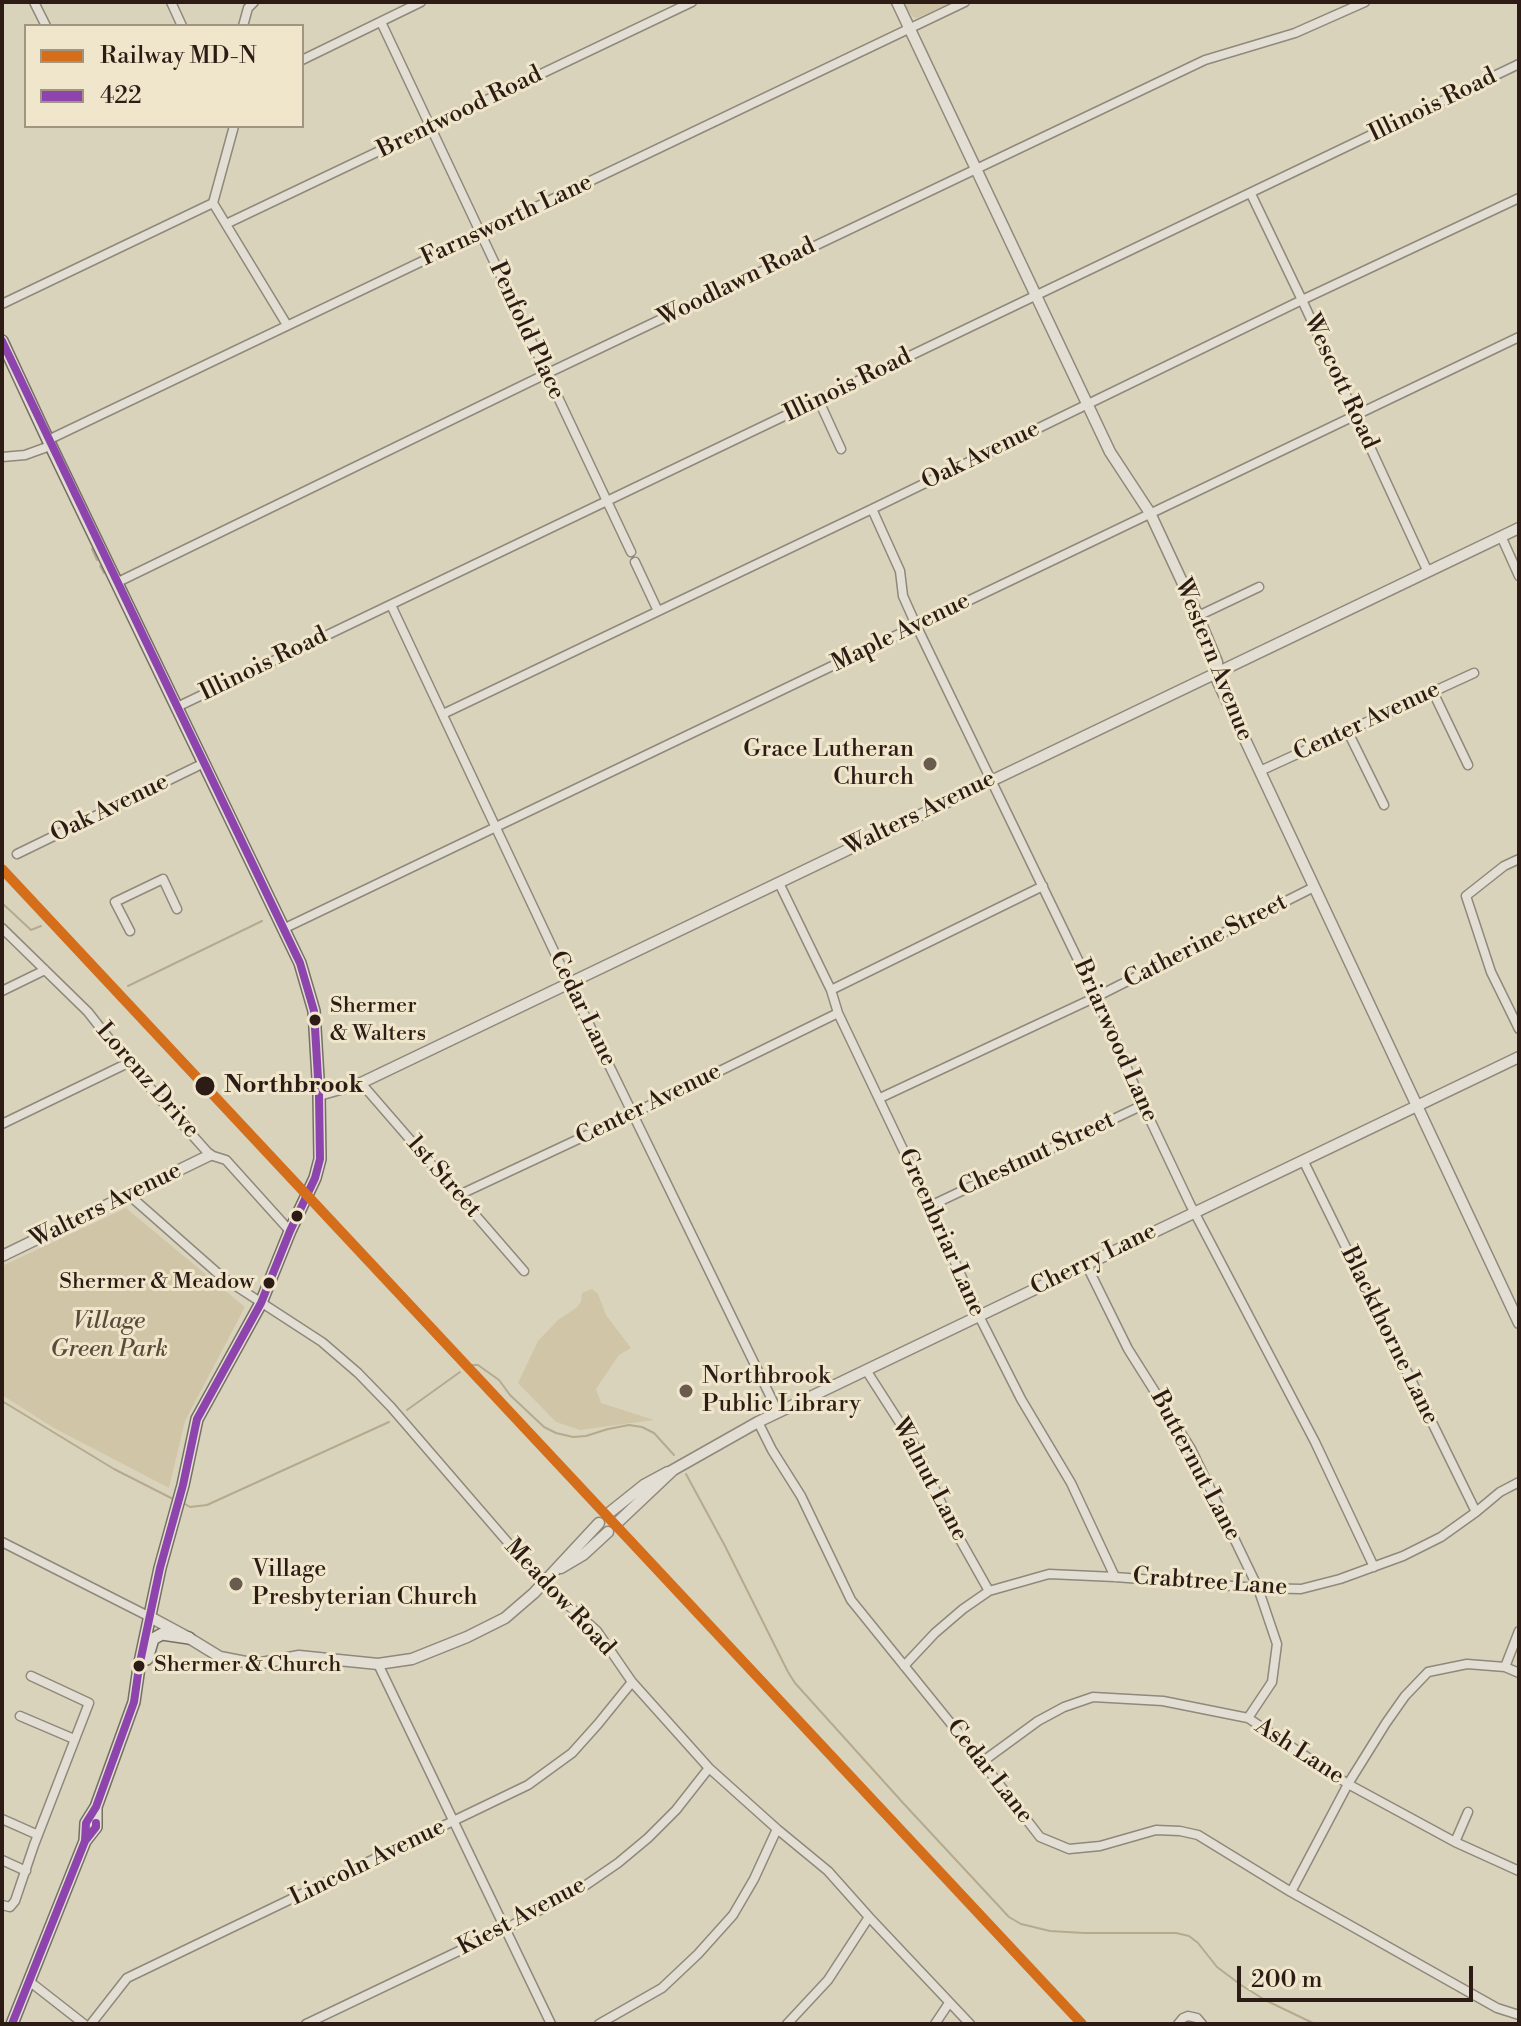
<!DOCTYPE html>
<html>
<head>
<meta charset="utf-8">
<style>
  body { margin:0 }
  #map { position:relative; width:1521px; height:2026px; overflow:hidden; background:#dad3bc; font-family:"Libre Bodoni",serif }
  canvas { display:block }
  .frame { position:absolute; inset:0; border:4px solid #2c1c15; pointer-events:none }
  .legend { position:absolute; left:24px; top:24px; width:280px; height:104px; box-sizing:border-box; background:#efe6cb; border:2px solid #a19582; margin:0; padding:10px 14px; list-style:none; font-size:24px; color:#2c1c15 }
  .legend li { display:flex; align-items:center; gap:16px; height:40px }
  .legend b { width:40px; border:2px solid #a19582 }
  .scale { position:absolute; left:1237px; top:1966px; width:236px; height:36px; box-sizing:border-box; border:4px solid #2c1c15; border-top:0; padding-left:10px; font-size:24px; line-height:28px; white-space:nowrap; color:#2c1c15; -webkit-text-stroke:6px #efe6cb; paint-order:stroke }
</style>
</head>
<body>
<div id="map">
<canvas width="1521" height="2026"></canvas>
<div class="frame"></div>
<ul class="legend">
<li><b style="height:10px;background:#d56e1b"></b>Railway MD-N</li>
<li><b style="height:10px;background:#8e44ad"></b>422</li>
</ul>
<div class="scale">200 m</div>
</div>
<script>
const g = document.querySelector('canvas').getContext('2d');
g.lineJoin = 'round';
function paint(path, color) {
  g.fillStyle = color;
  g.fill(path, 'evenodd');
}
function poly(rows) {
  const path = new Path2D();
  for (const r of rows) {
    path.moveTo(r[0], r[1]);
    for (let i = 2; i < r.length; i += 2) path.lineTo(r[i], r[i + 1]);
  }
  return path;
}
function stroke(path, color, width, dash) {
  g.strokeStyle = color;
  g.lineWidth = width;
  g.lineCap = dash ? 'butt' : 'round';
  g.setLineDash(dash || []);
  g.stroke(path);
}
function label(font, color, halo, rows, align = 'center') {
  g.font = font + ' "Libre Bodoni",serif';
  g.lineWidth = 6;
  g.setLineDash([]);
  g.textBaseline = 'middle';
  g.strokeStyle = halo;
  g.fillStyle = color;
  for (const [text, x, y, turn = 0] of rows) {
    g.save();
    g.translate(x, y);
    g.rotate((+turn || 0) * Math.PI / 180);
    g.textAlign = isNaN(turn) ? turn : align;
    if (halo) g.strokeText(text, 0, 0);
    g.fillText(text, 0, 0);
    g.restore();
  }
}
paint(poly([
  [904,2,953,2,917,18,913,17,909,12],
  [126,1208,245,1307,185,1421,169,1488,54,1428,2,1395,2,1266],
  [592,1289,598,1294,606,1315,631,1348,619,1355,596,1389,601,1403,654,1420,580,1430,556,1422,518,1383,538,1341,558,1320,576,1308,581,1302,582,1293]
]), '#d0c5a7');
stroke(poly([
  [92,549,97,560],
  [100,566,104,573],
  [2,903,31,930,41,926],
  [128,986,262,921],
  [471,1365,478,1365,499,1380,510,1395,544,1427,556,1433,573,1437,586,1436,608,1429,629,1425,642,1427,654,1433,674,1455],
  [2,1401,114,1469,175,1500],
  [407,1410,460,1372],
  [686,1474,725,1546,788,1672,795,1683,904,1804,1009,1917,1021,1924,1050,1931,1084,1933,1176,1933,1189,1936,1198,1943,1217,1967,1241,1985,1265,2000,1315,2024],
  [185,1504,190,1507,207,1505,389,1422]
]), '#b6aa8e', 2);
const minor = poly([
  [34,2,46,26],
  [171,2,182,26],
  [381,22,631,552],
  [243,26,248,8,254,2],
  [302,60,421,2],
  [234,126,213,203,287,325],
  [1251,194,1302,300,1427,570],
  [226,224,692,2],
  [2,304,213,203],
  [819,401,841,449],
  [48,440,965,2],
  [2,457,25,455,50,446],
  [872,509,900,571,903,596,916,625,1096,997,1143,1105,1190,1204,1315,1442,1374,1567],
  [1501,536,1519,576],
  [635,562,658,611],
  [116,583,546,374,1205,60,1295,33,1365,2],
  [391,605,569,983,778,1412],
  [1198,616,1259,587],
  [1433,692,1468,765],
  [177,707,1519,64],
  [443,714,872,509,1302,300,1519,198],
  [1348,732,1384,805],
  [1260,771,1474,673],
  [17,854,204,763],
  [1519,859,1504,866,1466,896,1491,972,1519,1029],
  [779,883,831,990,838,1013,930,1206,979,1316,1021,1399,1071,1483,1115,1577],
  [2,928,88,1012,128,1063,210,1155,226,1160,290,1231],
  [283,929,1519,337],
  [130,931,115,902,163,879,177,909],
  [831,990,1043,886],
  [2,991,45,970],
  [361,1083,524,1271],
  [880,1098,1096,997,1314,887],
  [2,1124,128,1063],
  [1303,1160,1476,1512],
  [129,1195,222,1277,322,1342,358,1373,391,1407,542,1582,597,1631,632,1682,709,1768,777,1829,828,1871,869,1917,970,2024],
  [459,1195,632,1114,838,1013],
  [930,1206,1143,1105],
  [1086,1264,1128,1349,1191,1449,1258,1588,1277,1644,1272,1682,1248,1718],
  [866,1370,916,1448,949,1520,989,1591],
  [758,1422,772,1450,801,1496,851,1600,982,1762,1040,1837,1069,1849,1100,1846,1156,1830,1180,1831,1198,1835,1291,1892,1497,2008,1519,2015],
  [2,1542,150,1617],
  [378,1664,551,2024],
  [904,1666,935,1633,963,1609,989,1591,1049,1574,1115,1577,1258,1588,1301,1589,1340,1579,1403,1556,1441,1537,1476,1512,1500,1492,1519,1482],
  [1505,1667,1519,1631],
  [20,1716,74,1739],
  [982,1762,1038,1721,1064,1707,1093,1697,1163,1701,1248,1718,1348,1784,1455,1842,1519,1871],
  [2,1819,38,1835],
  [1455,1842,1468,1812],
  [2,1860,26,1871],
  [1291,1892,1348,1784,1386,1723,1405,1696,1428,1672,1467,1664,1505,1667,1519,1673],
  [2,1905,10,1907,15,1901,34,1845,89,1703,31,1676],
  [29,1981,84,2024],
  [91,2024,127,1978,528,1785,572,1753,598,1724,632,1682],
  [306,2024,505,1929,586,1885,618,1863,648,1838,676,1810,709,1768],
  [599,2024,662,1988,698,1954,733,1915,754,1879,777,1829],
  [787,2024,828,1980,869,1917],
  [935,2024,949,2003],
  [1178,2024,1183,2018,1188,2016,1197,2018,1202,2024]
]);
const tertiary = poly([
  [897,2,1110,452,1150,513,1198,616,1217,662,1218,682,1519,1323],
  [319,1095,361,1083,1519,528],
  [2,1256,210,1155],
  [609,1513,644,1485,668,1472],
  [618,1522,673,1470,758,1422,1519,1057],
  [561,1568,583,1555,608,1532],
  [150,1617,189,1638,220,1657,256,1664,299,1656,378,1664,412,1659,467,1637,505,1618,534,1593,599,1523]
]);
const secondary = poly([
  [2,341,48,440,300,963,314,1011,319,1095,320,1159,315,1178,290,1231,261,1303,197,1419,183,1485,160,1568,139,1667,134,1702,96,1807,86,1823,85,1841],
  [147,1659,153,1639,162,1634,189,1638],
  [12,2024,85,1841,96,1827,96,1807]
]);
stroke(minor, '#8f887b', 11);
stroke(tertiary, '#8f887b', 13);
stroke(secondary, '#767064', 14);
stroke(minor, '#e2ded3', 8);
stroke(tertiary, '#e2ded3', 10);
stroke(secondary, '#e2ded3', 11);
stroke(poly([
  [2,341,300,963,314,1011,319,1095,320,1159,315,1178,290,1231,261,1303,197,1419,183,1485,160,1568,139,1667,134,1702,96,1807,86,1823,85,1841],
  [12,2024,85,1841,96,1827,96,1823]
]), '#8e44ad', 8);
stroke(poly([
  [2,869,1082,2024]
]), '#d56e1b', 10);
for (const [x, y, r, color] of [
  [930,764,8,"#695c4f"],
  [315,1020,7,"#2c1c15"],
  [205,1086,11,"#2c1c15"],
  [297,1216,7,"#2c1c15"],
  [269,1283,7,"#2c1c15"],
  [686,1391,8,"#695c4f"],
  [236,1584,8,"#695c4f"],
  [139,1666,7,"#2c1c15"]
]) {
  const dot = new Path2D();
  dot.arc(x, y, r, 0, 2 * Math.PI);
  g.fillStyle = color;
  g.fill(dot);
  stroke(dot, '#efe6cb', 3);
}
label('22px', '#2c1c15', '#efe6cb', [
  ["Shermer",330,1007],
  ["& Walters",330,1035],
  ["Shermer & Meadow",254,1283,"right"],
  ["Shermer & Church",154,1666]
], 'left');
label('24px', '#2c1c15', '#efe6cb', [
  ["Illinois Road",1433,106,-26],
  ["Brentwood Road",460,113,-26],
  ["Farnsworth Lane",507,221,-25],
  ["Woodlawn Road",737,283,-26],
  ["Penfold Place",526,331,65],
  ["Wescott Road",1340,382,65],
  ["Illinois Road",848,386,-26],
  ["Oak Avenue",981,456,-26],
  ["Maple Avenue",901,633,-26],
  ["Western Avenue",1213,660,68],
  ["Illinois Road",264,665,-26],
  ["Center Avenue",1367,722,-25],
  ["Oak Avenue",110,809,-26],
  ["Walters Avenue",920,814,-26],
  ["Catherine Street",1206,942,-27],
  ["Cedar Lane",582,1009,64],
  ["Briarwood Lane",1115,1041,66],
  ["Lorenz Drive",147,1081,49],
  ["Center Avenue",649,1105,-26],
  ["Chestnut Street",1037,1155,-25],
  ["1st Street",443,1177,49],
  ["Walters Avenue",106,1206,-26],
  ["Greenbriar Lane",941,1233,66],
  ["Cherry Lane",1094,1260,-26],
  ["Blackthorne Lane",1389,1336,64],
  ["Butternut Lane",1195,1466,62],
  ["Walnut Lane",929,1480,62],
  ["Crabtree Lane",1210,1583,4],
  ["Meadow Road",559,1598,47],
  ["Ash Lane",1299,1752,33],
  ["Cedar Lane",989,1772,52],
  ["Lincoln Avenue",368,1863,-26],
  ["Kiest Avenue",522,1917,-28]
]);
label('24px', '#2c1c15', '#efe6cb', [
  ["Grace Lutheran",914,750,"right"],
  ["Church",914,778,"right"],
  ["Northbrook",702,1377],
  ["Public Library",702,1405],
  ["Village",252,1570],
  ["Presbyterian Church",252,1598]
], 'left');
label('bold 24px', '#2c1c15', '#efe6cb', [
  ["Northbrook",224,1086]
], 'left');
label('italic 24px', '#5a4b3b', '#efe6cb', [
  ["Village",109,1322],
  ["Green Park",109,1350]
]);
</script>
</body>
</html>
